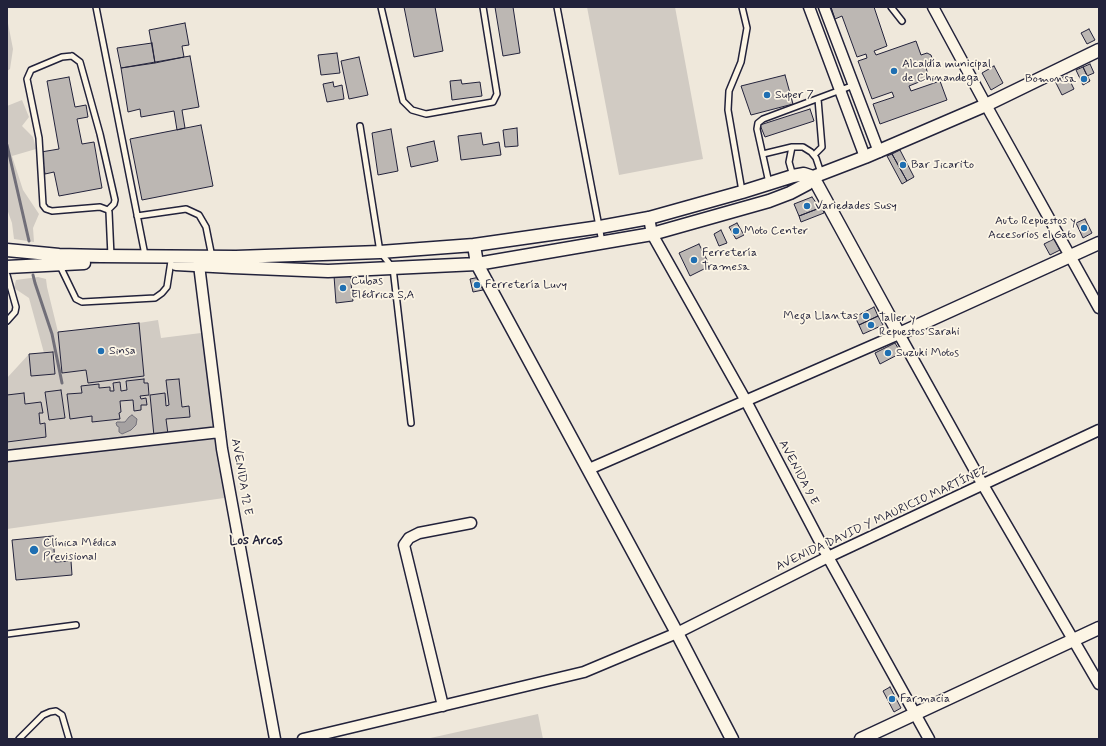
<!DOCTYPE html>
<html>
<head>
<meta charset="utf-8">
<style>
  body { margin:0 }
  #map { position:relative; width:1106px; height:746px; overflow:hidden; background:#efe8db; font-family:Mynerve,sans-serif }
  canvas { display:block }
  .frame { position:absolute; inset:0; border:8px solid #22223b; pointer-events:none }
</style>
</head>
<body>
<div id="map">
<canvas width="1106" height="746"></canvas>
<div class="frame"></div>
</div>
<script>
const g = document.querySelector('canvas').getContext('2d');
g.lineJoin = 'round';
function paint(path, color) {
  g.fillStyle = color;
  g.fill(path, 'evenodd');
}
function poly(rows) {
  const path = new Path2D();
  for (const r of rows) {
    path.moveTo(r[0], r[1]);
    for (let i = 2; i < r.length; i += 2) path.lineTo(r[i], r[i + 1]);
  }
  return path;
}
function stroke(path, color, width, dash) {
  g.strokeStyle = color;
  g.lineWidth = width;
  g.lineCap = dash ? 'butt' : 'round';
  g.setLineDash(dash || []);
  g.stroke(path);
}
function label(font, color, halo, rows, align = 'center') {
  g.font = font + ' Mynerve,sans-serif';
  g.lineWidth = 3.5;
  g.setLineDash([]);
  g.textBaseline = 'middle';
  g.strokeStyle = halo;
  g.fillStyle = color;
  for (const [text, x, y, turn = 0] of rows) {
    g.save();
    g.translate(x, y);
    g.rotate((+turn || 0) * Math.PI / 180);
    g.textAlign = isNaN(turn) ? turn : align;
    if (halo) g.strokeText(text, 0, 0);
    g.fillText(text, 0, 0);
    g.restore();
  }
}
paint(poly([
  [587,7,675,7,703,159,619,175],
  [7,18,13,49,10,69,7,71],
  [22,100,29,117,22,126,33,137,36,149,12,156,23,190,39,214,33,228,34,242,14,239,12,223,7,209,7,106],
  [38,277,46,279,47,287,58,332,62,373,86,370,88,383,144,376,139,323,158,320,161,338,209,332,231,497,7,529,7,442,46,437,45,423,40,424,39,413,42,413,41,402,25,404,24,393,7,395,7,378,29,354,31,376,55,374,54,352,44,353,29,298,14,288,16,280],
  [144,379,144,383,148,383,149,394,140,396,141,399,146,405,141,405,134,411,133,400,120,401,121,412,119,413,120,419,92,422,92,416,70,418,67,394,82,393,81,386,99,388,110,387,110,391,114,391,113,383,120,382,121,391,127,390],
  [179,379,182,407,189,406,190,417,166,419,168,434,154,436,150,395,164,393,166,406,169,405,167,380],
  [61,390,65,418,49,420,45,392],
  [137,419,137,423,120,433,118,426,121,421,125,422],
  [538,714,543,739,426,739]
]), '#d1cbc3');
const water = poly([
  [132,415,137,419,136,425,131,430,122,434,119,432,119,427,117,426,116,423,117,422,125,422,129,417,132,415]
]);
paint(water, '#a6a2a2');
stroke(water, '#716f79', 1);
stroke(poly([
  [7,145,29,241],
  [33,275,35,283,52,334,62,383]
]), '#716f79', 3);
const building = poly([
  [404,7,435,7,443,51,414,57,404,7],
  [495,7,513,7,520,53,503,56,495,7],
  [831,7,874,7,887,46,874,51,876,55,916,41,921,55,927,53,931,55,932,58,930,62,925,64,929,78,909,86,911,91,940,81,947,100,880,124,873,104,894,97,892,92,872,99,858,61,867,58,866,54,857,57,842,16,835,19,831,7],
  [185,23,189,45,182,46,184,57,155,63,149,30,185,23],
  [1089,29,1095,40,1087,44,1081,33,1089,29],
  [152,43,155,63,121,68,117,48,152,43],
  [337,53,340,73,321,75,318,55,337,53],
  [190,56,199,107,182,110,185,128,177,130,174,111,141,117,140,109,128,112,121,68,190,56],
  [359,57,368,95,349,99,341,61,359,57],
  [1090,64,1094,73,1087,76,1083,67,1090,64],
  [994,66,1003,83,991,90,982,73,994,66],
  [1083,67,1090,81,1083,85,1076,70,1083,67],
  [785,75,793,104,751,115,741,86,785,75],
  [1067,75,1074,89,1062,95,1055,81,1067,75],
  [69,77,75,107,86,105,88,117,77,119,82,144,94,142,102,188,59,196,54,172,45,174,41,152,59,149,47,81,69,77],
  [461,80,462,84,480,82,482,96,452,100,450,81,461,80],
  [333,82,334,87,342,85,344,99,327,102,323,84,333,82],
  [810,109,814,121,765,137,760,125,810,109],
  [201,125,213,186,142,200,130,139,201,125],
  [517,128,518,146,505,147,503,130,517,128],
  [391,129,398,171,378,175,372,133,391,129],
  [481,133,483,145,499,142,501,155,461,160,458,136,481,133],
  [434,141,438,161,411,167,407,147,434,141],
  [900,150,914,177,907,181,892,154,900,150],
  [892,154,907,181,902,184,887,156,892,154],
  [812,197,820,208,799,216,794,204,812,197],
  [822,207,824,213,801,222,799,216,822,207],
  [1085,219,1092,233,1083,238,1076,223,1085,219],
  [737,223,744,235,736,239,729,227,737,223],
  [721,230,727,243,719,246,714,234,721,230],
  [1054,239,1060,250,1050,255,1044,244,1054,239],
  [699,244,710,266,690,276,679,253,699,244],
  [350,274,353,301,336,303,334,276,350,274],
  [480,277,483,290,473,292,470,279,480,277],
  [874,307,878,316,859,325,855,317,874,307],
  [878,316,883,325,863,334,859,325,878,316],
  [139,323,144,376,88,383,86,370,62,373,58,332,139,323],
  [895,343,901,353,880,364,875,353,895,343],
  [53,352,55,374,31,376,29,354,53,352],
  [144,379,144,383,148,383,149,395,140,396,141,399,146,398,147,405,141,405,141,410,134,411,133,400,120,401,121,412,119,413,120,419,92,422,92,416,70,419,67,394,82,393,81,386,99,384,99,388,110,387,110,391,114,391,113,383,120,382,121,391,127,390,126,381,144,379],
  [179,379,182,407,189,406,190,417,166,419,168,434,154,436,150,395,165,393,166,406,169,405,166,380,179,379],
  [61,390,65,418,49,420,45,392,61,390],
  [24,393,25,404,41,402,43,413,39,413,40,424,45,423,46,437,7,442,7,395,24,393],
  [53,536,55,562,71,561,72,575,16,580,12,540,53,536],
  [890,687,901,708,894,712,883,691,890,687]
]);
paint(building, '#bcb7b3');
stroke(building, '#22223b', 1);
const service = poly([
  [96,7,145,255],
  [381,7,403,101,412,110,426,114,493,102,497,94,483,7],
  [557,7,602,242],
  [891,7,902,21],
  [72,56,80,62,100,134,115,200,114,204,108,210,100,207,52,211,46,209,43,205,39,138,27,79,31,70,62,57,72,56],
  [360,126,380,252,393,268,411,423],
  [792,147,789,162,793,176],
  [763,154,792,147,803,147,811,152,816,158,821,173],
  [814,155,822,147,818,99],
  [769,183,757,129,758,123,763,119,854,85],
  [742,191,728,110,729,91,741,62,747,28,742,7],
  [108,210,109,212,111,256],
  [137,216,186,209,199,215,206,227,212,257],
  [60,266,76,299,82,302,155,298,162,293,167,287,171,261],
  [7,275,16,307,15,312,7,321],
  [7,634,76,625],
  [19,739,43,715,50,712,56,711,62,715,69,739]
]);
const minor = poly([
  [809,7,865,157],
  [824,7,879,152],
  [933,7,986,105,1099,308],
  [649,218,652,234,746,401,828,557,929,739],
  [198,257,222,449,275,739],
  [7,456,220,432],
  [589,469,899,334,983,485,1099,684],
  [443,706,404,545,409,538,419,533,471,523],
  [303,739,584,672,677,633,828,557,1099,430]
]);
const tertiary = poly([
  [474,245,477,264,677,633,732,739],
  [7,250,59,255,101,256,236,257,380,252,474,245,600,227,649,218,742,192,793,176,804,174,813,177,899,334,1099,243],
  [176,264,232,267,328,271,477,264,652,234,769,201,790,193,807,184,813,177,865,157,986,105,1099,50],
  [7,267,84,263],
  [861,739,1099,628]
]);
stroke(service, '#22223b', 8);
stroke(minor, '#22223b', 13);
stroke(tertiary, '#22223b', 15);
stroke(service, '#fcf5e5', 5);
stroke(minor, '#fcf5e5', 10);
stroke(tertiary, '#fcf5e5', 12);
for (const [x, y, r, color] of [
  [894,71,4,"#1f6fb2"],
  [1084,79,4,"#1f6fb2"],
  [767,95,4,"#1f6fb2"],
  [903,165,4,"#1f6fb2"],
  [807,206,4,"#1f6fb2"],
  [1084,228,4,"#1f6fb2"],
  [736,231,4,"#1f6fb2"],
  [694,260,4,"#1f6fb2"],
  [477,285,4,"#1f6fb2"],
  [343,288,4,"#1f6fb2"],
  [866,316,4,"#1f6fb2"],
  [871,325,4,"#1f6fb2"],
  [101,351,4,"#1f6fb2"],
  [888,353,4,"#1f6fb2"],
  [34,550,5,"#1f6fb2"],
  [892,699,4,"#1f6fb2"]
]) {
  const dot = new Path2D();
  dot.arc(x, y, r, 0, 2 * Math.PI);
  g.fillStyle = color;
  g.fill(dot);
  stroke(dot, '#fcf5e5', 1.5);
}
label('12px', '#22223b', '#fcf5e5', [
  ["Alcaldía municipal",902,64],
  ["de Chinandega",902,78],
  ["Bomonsa",1076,79,"right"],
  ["Super 7",775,95],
  ["Bar Jicarito",911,165],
  ["Variedades Susy",815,206],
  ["Auto Repuestos y",1076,221,"right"],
  ["Accesorios el Gato",1076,235,"right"],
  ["Moto Center",744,231],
  ["Ferretería",702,253],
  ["Tramesa",702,267],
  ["Cubas",351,281],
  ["Eléctrica S,A",351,295],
  ["Ferretería Luvy",485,285],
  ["Mega Llantas",858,316,"right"],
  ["Taller y",879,318],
  ["Repuestos Sarahi",879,332],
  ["Sinsa",109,351],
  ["Suzuki Motos",896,353],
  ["Clínica Médica",43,543],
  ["Previsional",43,557],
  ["Farmacia",900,699]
], 'left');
label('12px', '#22223b', '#fcf5e5', [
  ["AVENIDA 9 E",798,473,62],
  ["AVENIDA 12 E",241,477,80],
  ["AVENIDA DAVID Y MAURICIO MARTÍNEZ",882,519,-25]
]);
label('bold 13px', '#22223b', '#fcf5e5', [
  ["Los Arcos",256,541]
]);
</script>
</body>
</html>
